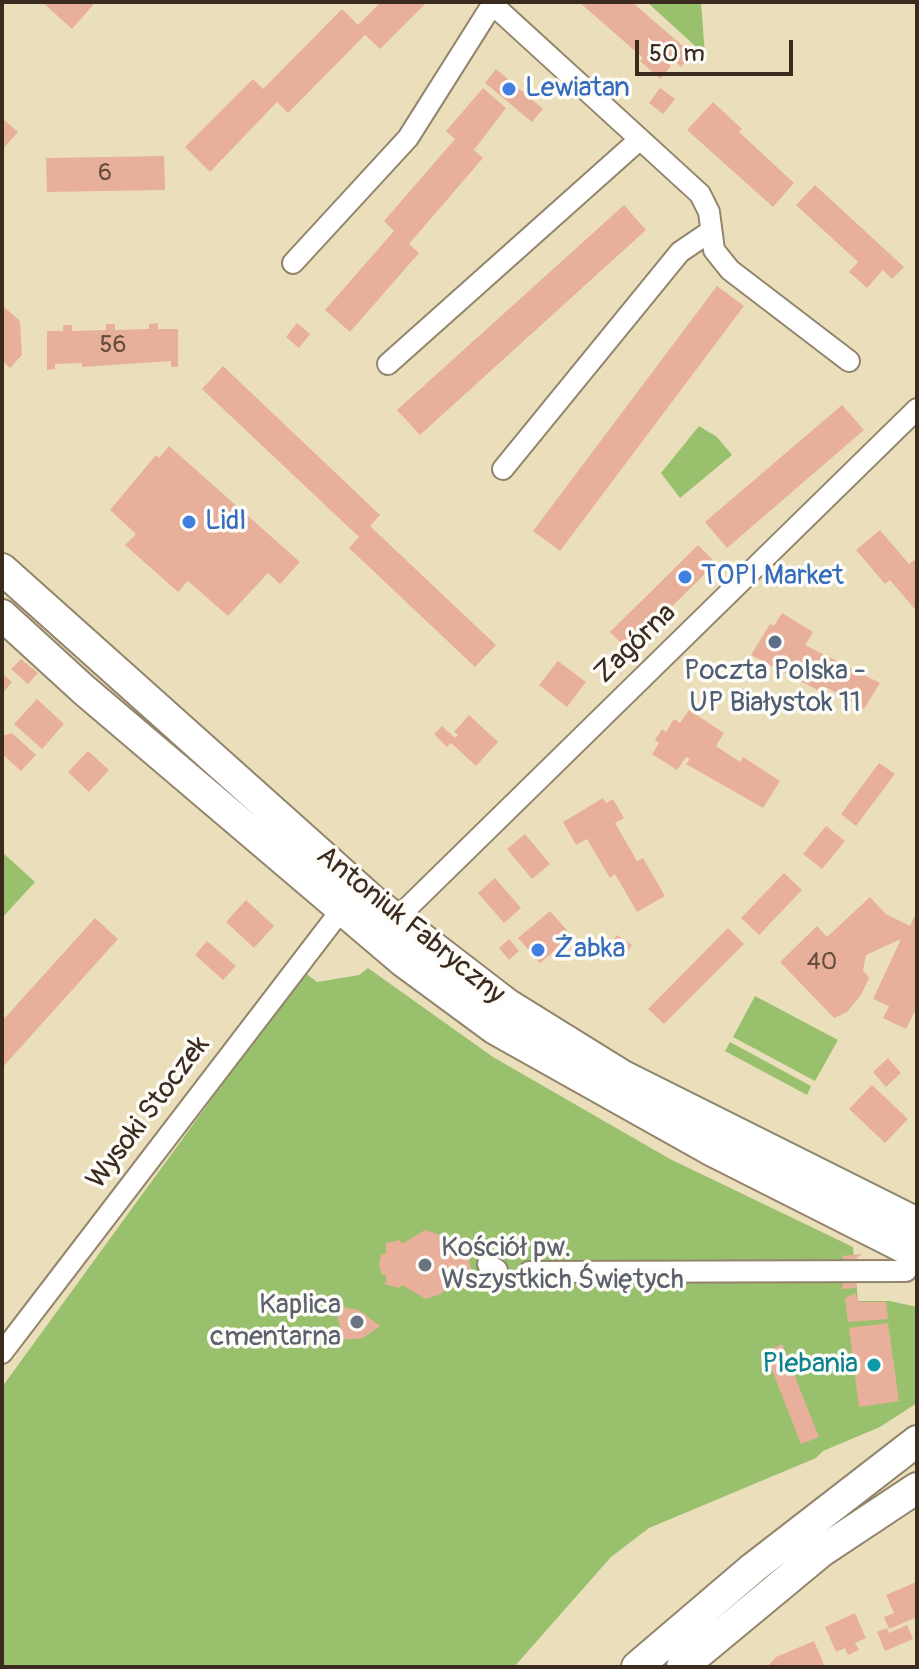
<!DOCTYPE html>
<html>
<head>
<meta charset="utf-8">
<style>
  body { margin:0 }
  #map { position:relative; width:919px; height:1669px; overflow:hidden; background:#ebdfbb; font-family:Pangolin,sans-serif }
  canvas { display:block }
  .frame { position:absolute; inset:0; border:4px solid #3b2a1e; pointer-events:none }
  .scale { position:absolute; left:635px; top:40px; width:158px; height:36px; box-sizing:border-box; border:4px solid #3b2a1e; border-top:0; padding-left:10px; font-size:24px; line-height:28px; white-space:nowrap; color:#3b2a1e; -webkit-text-stroke:6px #fdfcf7; paint-order:stroke }
</style>
</head>
<body>
<div id="map">
<canvas width="919" height="1669"></canvas>
<div class="frame"></div>
<div class="scale">50 m</div>
</div>
<script>
const g = document.querySelector('canvas').getContext('2d');
g.lineJoin = 'round';
function paint(path, color) {
  g.fillStyle = color;
  g.fill(path, 'evenodd');
}
function poly(rows) {
  const path = new Path2D();
  for (const r of rows) {
    path.moveTo(r[0], r[1]);
    for (let i = 2; i < r.length; i += 2) path.lineTo(r[i], r[i + 1]);
  }
  return path;
}
function stroke(path, color, width, dash) {
  g.strokeStyle = color;
  g.lineWidth = width;
  g.lineCap = dash ? 'butt' : 'round';
  g.setLineDash(dash || []);
  g.stroke(path);
}
function label(font, color, halo, rows, align = 'center') {
  g.font = font + ' Pangolin,sans-serif';
  g.lineWidth = 7;
  g.setLineDash([]);
  g.textBaseline = 'middle';
  g.strokeStyle = halo;
  g.fillStyle = color;
  for (const [text, x, y, turn = 0] of rows) {
    g.save();
    g.translate(x, y);
    g.rotate((+turn || 0) * Math.PI / 180);
    g.textAlign = isNaN(turn) ? turn : align;
    if (halo) g.strokeText(text, 0, 0);
    g.fillText(text, 0, 0);
    g.restore();
  }
}
paint(poly([
  [647,2,701,2,705,55],
  [699,426,717,437,732,455,680,498,661,473],
  [2,852,35,882,2,918],
  [368,968,493,1057,670,1159,853,1247,858,1301,890,1301,917,1307,917,1403,880,1427,823,1451,816,1458,649,1528,611,1557,514,1667,2,1667,2,1387,304,972,317,982,359,975],
  [755,996,838,1040,815,1081,733,1037],
  [730,1042,811,1086,807,1095,725,1051]
]), '#99c16d');
paint(poly([
  [42,2,90,2,93,5,72,29],
  [381,2,427,2,380,49,365,35,288,113,277,102,210,172,185,147,253,79,263,89,342,9,358,25],
  [579,2,632,2,692,54,681,67,675,61,660,79,640,61,643,58],
  [496,69,543,109,532,122,485,83],
  [483,88,506,108,474,150,483,158,409,244,419,253,350,332,325,310,394,231,384,221,455,139,446,131],
  [660,88,675,99,663,114,649,103],
  [713,102,742,129,739,132,794,183,773,207,687,130],
  [2,118,18,132,2,150],
  [164,156,165,190,47,192,46,158],
  [815,185,904,267,892,279,883,270,867,288,849,272,858,262,796,205],
  [624,205,646,230,420,435,397,410],
  [717,286,744,306,560,551,533,531],
  [2,305,20,321,22,355,10,368,2,361],
  [158,323,158,329,178,329,178,367,171,367,171,361,82,367,82,363,55,364,55,369,47,370,47,331,63,331,63,325,72,325,72,331,106,330,106,324,115,324,115,330,149,329,149,324],
  [297,323,310,334,299,348,286,337],
  [223,366,380,515,370,526,496,645,475,667,349,548,359,537,202,389],
  [842,405,864,430,727,548,705,522],
  [169,446,300,562,280,584,268,573,228,616,188,581,178,592,125,545,136,534,110,510,156,455,159,458],
  [880,530,909,564,914,560,917,563,917,612,890,580,885,584,856,550],
  [698,545,716,563,628,650,610,632],
  [782,613,813,632,805,645,880,683,864,709,826,687,823,693,751,655,770,624,774,626],
  [21,659,38,673,28,684,11,669],
  [558,661,586,682,567,707,539,685],
  [2,673,12,682,2,694],
  [37,699,64,724,42,749,14,724],
  [689,710,724,733,716,746,740,762,743,757,780,781,763,808,686,764,690,759,686,757,677,770,652,754,659,743,655,740,662,729,666,732,674,719,680,723],
  [469,715,498,742,476,766,451,743,447,747,434,734,442,726,455,738,458,735,454,732],
  [12,733,36,755,21,771,2,754,2,736],
  [88,751,109,770,89,792,68,772],
  [879,763,895,774,856,826,841,814],
  [603,798,606,803,613,799,624,818,615,823,637,861,643,858,665,896,637,912,615,874,610,878,587,839,576,845,563,822],
  [826,826,845,841,822,869,803,854],
  [525,834,550,864,532,879,507,849],
  [784,873,802,890,759,935,741,918],
  [495,878,521,908,504,923,478,893],
  [870,897,886,914,910,926,917,911,917,1007,906,1029,883,1018,889,1006,873,999,901,939,866,955,863,970,869,978,861,995,847,1012,834,1018,780,962,817,926,827,937],
  [246,900,274,926,254,948,226,922],
  [550,911,572,936,540,963,518,938],
  [95,918,118,939,2,1068,2,1021],
  [728,928,744,944,664,1024,648,1009],
  [617,935,632,945,623,960,607,950],
  [509,939,519,951,509,960,499,948],
  [207,941,236,966,223,980,195,955],
  [888,1058,901,1073,886,1087,873,1072],
  [872,1085,908,1119,885,1143,849,1109],
  [425,1230,441,1235,450,1244,467,1244,471,1272,466,1284,450,1284,441,1294,426,1299,402,1285,399,1288,381,1283,386,1283,386,1275,382,1275,379,1266,381,1254,386,1254,386,1243,400,1240,402,1244],
  [862,1254,857,1258,860,1283,857,1282,856,1288,842,1289,845,1260,841,1256],
  [855,1293,859,1302,886,1302,888,1319,848,1322,845,1298],
  [335,1306,359,1310,380,1326,363,1338,343,1340],
  [888,1323,899,1401,859,1407,849,1328],
  [782,1344,819,1437,801,1444,765,1352],
  [916,1582,917,1617,889,1629,884,1617,894,1613,886,1595],
  [855,1613,866,1638,855,1643,859,1650,848,1655,845,1648,836,1652,825,1627],
  [907,1625,913,1639,885,1651,877,1632,887,1628,889,1633],
  [814,1641,825,1667,767,1667,776,1657]
]), '#e8b09b');
const street = poly([
  [490,2,700,194,709,212,714,250,730,270,849,361],
  [293,263,408,138,492,5],
  [388,364,639,140],
  [503,469,680,252,711,231],
  [395,920,917,409],
  [488,1264,497,1270],
  [529,1272,906,1271],
  [2,1353,342,909]
]);
const secondary = poly([
  [2,569,373,901,507,1004,623,1076,917,1223],
  [2,615,84,690,404,962,495,1029,709,1149,917,1254],
  [637,1667,753,1568,917,1441],
  [682,1667,822,1551,917,1488]
]);
stroke(street, '#93846c', 24);
stroke(secondary, '#93846c', 34);
stroke(street, '#fff', 20);
stroke(secondary, '#fff', 30);
for (const [x, y, r, color] of [
  [509,89,8,"#3f7fe0"],
  [189,522,8,"#3f7fe0"],
  [685,577,8,"#3f7fe0"],
  [775,642,8,"#5c6f8a"],
  [538,950,8,"#3f7fe0"],
  [425,1265,8,"#6b7280"],
  [357,1322,8,"#6b7280"],
  [874,1365,8,"#0f9aa8"]
]) {
  const dot = new Path2D();
  dot.arc(x, y, r, 0, 2 * Math.PI);
  g.fillStyle = color;
  g.fill(dot);
  stroke(dot, '#fdfcf7', 3);
}
label('24px', '#664c3d', null, [
  ["6",105,174],
  ["56",113,346],
  ["40",822,963]
]);
label('28px', '#366cbe', '#fdfcf7', [
  ["Lewiatan",525,89],
  ["Lidl",205,522],
  ["TOPI Market",701,577],
  ["Żabka",554,950]
], 'left');
label('28px', '#3b2a1e', '#fdfcf7', [
  ["Zagórna",636,644,-44],
  ["Antoniuk Fabryczny",410,926,39],
  ["Wysoki Stoczek",149,1113,-53]
]);
label('28px', '#4e5e75', '#fdfcf7', [
  ["Poczta Polska -",775,672],
  ["UP Białystok 11",775,704]
]);
label('28px', '#5b616d', '#fdfcf7', [
  ["Kościół pw.",441,1249],
  ["Wszystkich Świętych",441,1281],
  ["Kaplica",341,1306,"right"],
  ["cmentarna",341,1338,"right"]
], 'left');
label('28px', '#0d838f', '#fdfcf7', [
  ["Plebania",858,1365]
], 'right');
</script>
</body>
</html>
